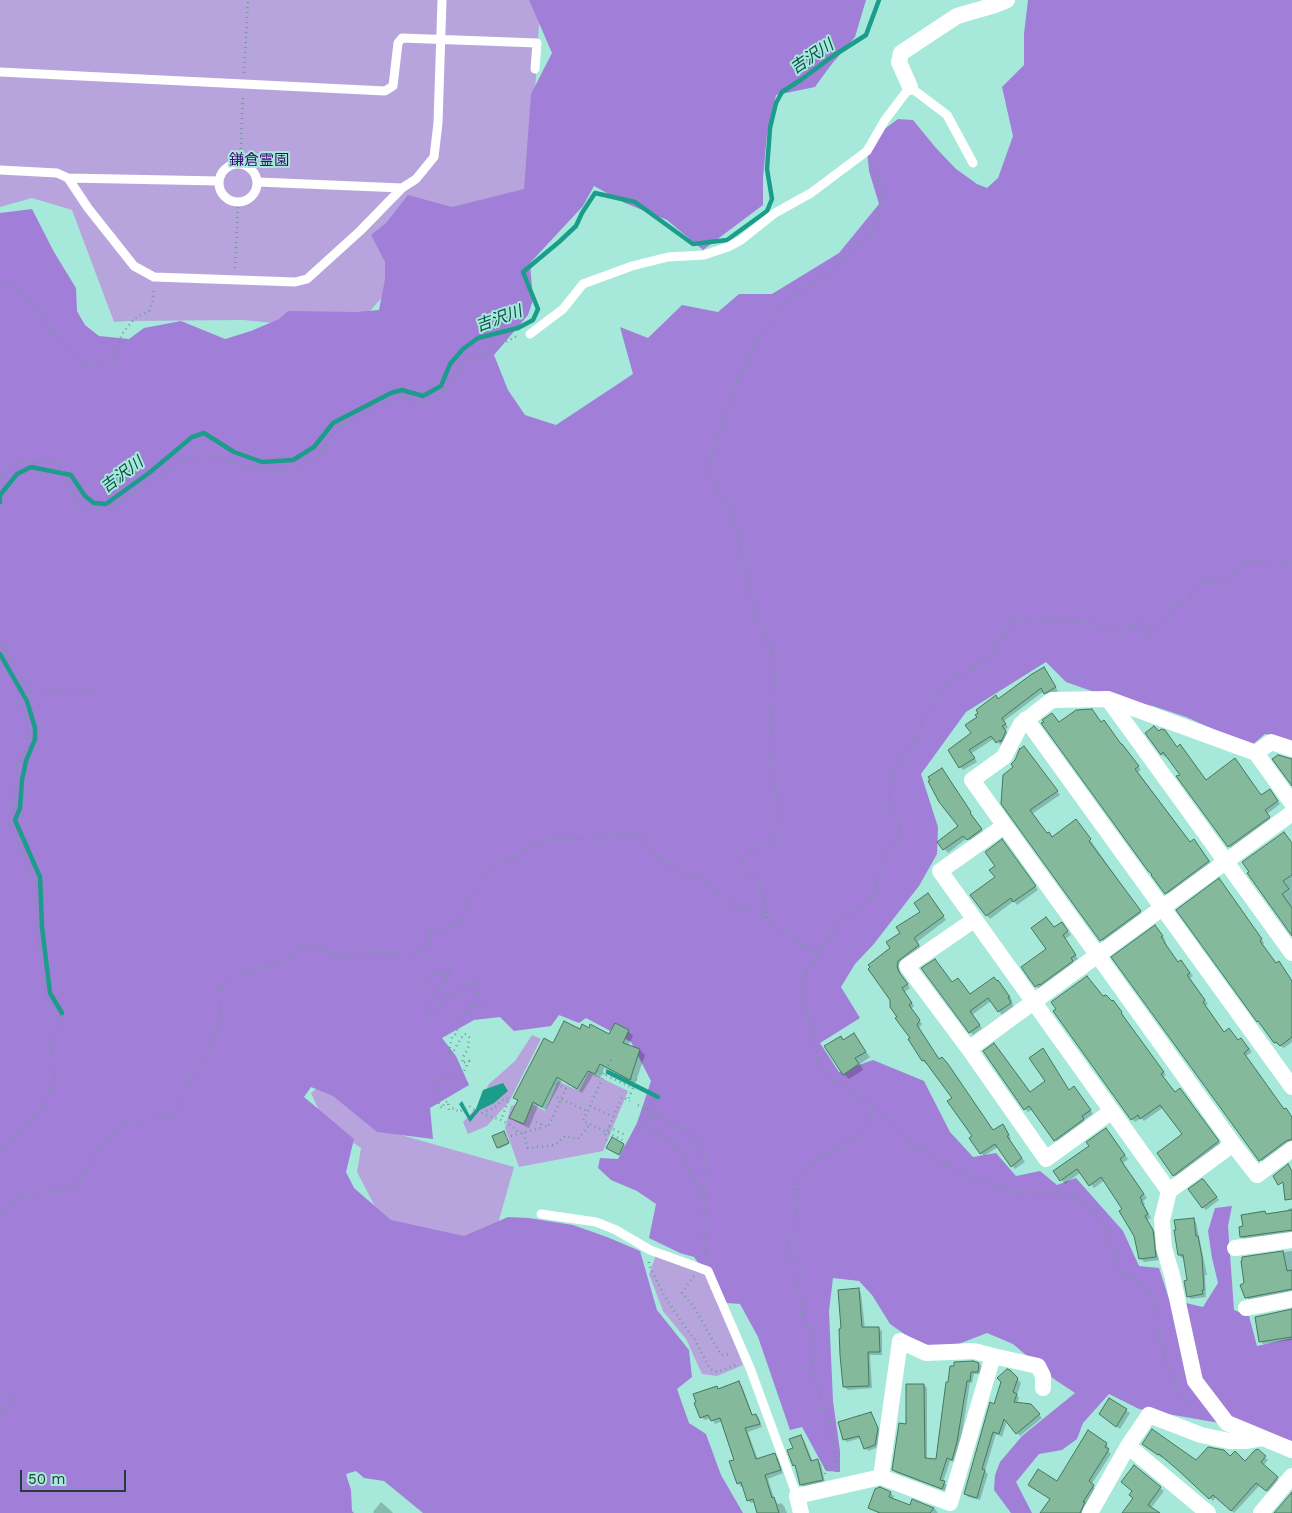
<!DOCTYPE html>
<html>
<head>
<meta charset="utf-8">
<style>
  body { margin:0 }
  #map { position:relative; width:1292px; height:1513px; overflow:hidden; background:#a6e9db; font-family:"Work Sans",sans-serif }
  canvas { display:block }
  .scale { position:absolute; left:20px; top:1470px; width:106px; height:22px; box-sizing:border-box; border:2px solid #233e39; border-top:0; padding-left:6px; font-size:15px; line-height:18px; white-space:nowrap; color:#233e39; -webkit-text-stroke:4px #a6e9db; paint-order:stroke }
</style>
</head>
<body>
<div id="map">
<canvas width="1292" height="1513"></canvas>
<div class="scale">50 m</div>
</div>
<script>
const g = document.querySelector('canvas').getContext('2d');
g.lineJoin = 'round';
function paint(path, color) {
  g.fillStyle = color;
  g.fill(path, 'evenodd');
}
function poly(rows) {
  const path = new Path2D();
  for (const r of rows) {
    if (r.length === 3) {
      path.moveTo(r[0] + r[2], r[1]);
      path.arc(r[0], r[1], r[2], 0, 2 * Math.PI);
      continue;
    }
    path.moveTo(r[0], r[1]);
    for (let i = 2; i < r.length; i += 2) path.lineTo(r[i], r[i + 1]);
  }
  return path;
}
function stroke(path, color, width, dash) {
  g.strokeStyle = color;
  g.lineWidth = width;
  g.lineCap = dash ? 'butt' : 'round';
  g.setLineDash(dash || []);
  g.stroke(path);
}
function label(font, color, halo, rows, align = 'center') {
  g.font = font + ' "Work Sans","Noto Sans JP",sans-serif';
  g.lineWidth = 4;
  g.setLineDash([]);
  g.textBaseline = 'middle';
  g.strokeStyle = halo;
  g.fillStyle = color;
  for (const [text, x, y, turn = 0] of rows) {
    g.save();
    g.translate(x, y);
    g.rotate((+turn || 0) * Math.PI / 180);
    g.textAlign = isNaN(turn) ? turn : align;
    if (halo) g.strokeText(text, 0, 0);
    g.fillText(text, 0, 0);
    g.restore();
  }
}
paint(poly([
  [0,0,534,0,539,23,529,198,393,285,370,311,305,326,243,320,129,321,114,322,72,210,32,198,0,207],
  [532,1035,541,1039,509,1102,487,1126,468,1134,463,1122,477,1107,489,1084,515,1061],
  [589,1072,628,1091,603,1151,519,1167,505,1128,511,1106,528,1102,545,1111,558,1081,579,1091],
  [332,1076,394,1133,514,1167,492,1245,383,1222,357,1172,361,1148,325,1124,311,1093],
  [656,1255,708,1276,743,1365,717,1376,702,1374,686,1339,663,1311,649,1274]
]), '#b8a4dd');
paint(poly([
  [529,0,866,0,855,37,831,65,815,87,776,95,767,134,763,178,763,205,703,250,667,220,625,203,594,186,583,206,530,263,533,300,528,315,494,355,508,390,525,415,556,425,633,374,620,327,648,338,682,305,718,312,739,294,772,294,839,253,879,204,869,171,867,151,879,133,898,119,913,120,936,148,956,169,977,184,987,188,998,178,1013,136,1002,87,1024,65,1024,34,1028,0,1292,0,1292,741,1265,734,1251,746,1186,717,1153,706,1114,699,1066,682,1046,662,966,712,921,774,938,827,937,854,919,886,873,945,855,964,841,987,860,1018,820,1043,839,1072,873,1060,924,1081,950,1132,973,1157,996,1153,1016,1176,1040,1171,1057,1185,1076,1178,1123,1231,1139,1266,1159,1268,1169,1299,1203,1307,1218,1283,1212,1258,1208,1231,1215,1208,1232,1206,1228,1226,1234,1310,1249,1316,1257,1346,1292,1338,1292,1441,1248,1428,1139,1409,1109,1394,1083,1423,1077,1439,1062,1450,1039,1454,1016,1482,1032,1513,1011,1513,994,1490,995,1475,1000,1462,1022,1436,1075,1393,1054,1379,1013,1344,987,1333,943,1350,913,1340,890,1324,872,1295,859,1281,833,1278,829,1311,833,1401,840,1451,840,1472,826,1471,802,1427,790,1430,758,1337,740,1304,727,1303,694,1257,680,1253,649,1238,656,1204,637,1191,611,1180,598,1168,600,1158,618,1159,637,1123,651,1081,631,1042,586,1018,579,1023,559,1015,551,1026,514,1031,500,1017,474,1020,442,1038,456,1056,469,1085,430,1108,433,1139,377,1132,333,1096,311,1087,304,1097,354,1139,346,1172,354,1188,391,1220,464,1236,508,1217,529,1218,573,1225,607,1237,640,1251,657,1310,689,1350,692,1377,677,1389,689,1423,706,1434,721,1475,743,1513,423,1513,384,1481,364,1478,356,1471,346,1474,351,1490,352,1511,354,1513,0,1513,0,213,32,209,54,252,76,288,77,311,85,325,99,336,129,339,144,328,181,321,225,339,251,331,279,319,288,311,356,312,379,310,385,279,385,262,371,235,386,223,408,195,452,207,524,189,531,94,552,53]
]), '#a17fd9');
paint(poly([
  [503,1083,508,1091,494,1103,480,1110,470,1122,459,1104,462,1101,470,1116,476,1109,483,1090]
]), '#1c9c8a');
paint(poly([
  [1044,668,1058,691,1048,696,1044,691,1004,721,1008,727,1005,730,1009,735,1003,743,1000,745,995,738,972,753,977,762,963,770,949,750,973,733,998,700],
  [1059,723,1102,723,1125,748,1141,770,1138,772,1191,843,1197,844,1212,864,1169,896],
  [1147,733,1178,748,1207,781,1262,797,1273,794,1280,804,1267,814,1272,821,1232,850,1178,777,1181,776,1167,755,1165,757,1162,754],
  [1027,751,1060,795,1032,814,1048,835,1049,834,1053,838,1079,824,1143,915,1104,943,1003,803,1015,768],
  [942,769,984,833,971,842,967,838,948,853,939,843,960,826],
  [1005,844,1038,890,1017,905,1014,901,990,919,972,896,997,877,997,866],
  [1292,844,1292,934,1249,874],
  [1222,883,1264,943,1262,945,1276,964,1282,966,1292,981,1292,1042,1284,1048,1275,1043,1262,1023],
  [930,898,946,920,917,942,922,949,901,965,900,971,902,976,910,988,905,992,914,1006,911,1009,922,1024,919,1028,939,1060,994,1131,1006,1129,1011,1139,1009,1140,1025,1162,1015,1169,998,1147,984,1156,981,1153,974,1136,954,1098,928,1063,926,1064,923,1061,910,1040,912,1039,892,948,902,933,922,912],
  [1065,927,1071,935,1065,939,1078,959,1073,962,1075,965,1039,989,1036,986,1055,928],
  [1158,930,1165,939,1164,940,1167,945,1166,946,1179,963,1181,961,1193,976,1190,978,1208,1004,1205,1006,1225,1033,1239,1041,1241,1039,1244,1042,1252,1052,1246,1056,1284,1110,1292,1117,1292,1142,1263,1163,1113,958],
  [952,983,970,995,1001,985,1012,1000,1013,1007,1002,1015,991,1001,972,1015,982,1028,973,1035,970,1032],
  [1103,998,1116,1005,1124,1016,1123,1017,1166,1075,1163,1077,1175,1093,1180,1089,1183,1092,1221,1145,1177,1178,1174,1175,1184,1135,1164,1107,1144,1121,1141,1118,1135,1122,1132,1119],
  [581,1031,610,1036,628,1031,633,1036,628,1046,640,1050,645,1055,635,1084,605,1067,600,1078,593,1075,582,1093,562,1080,546,1110,538,1106,529,1128,516,1122,511,1118,519,1102,514,1098,554,1044],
  [853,1034,870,1057,860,1064,863,1070,849,1079,844,1074,841,1037,844,1041],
  [1047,1082,1069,1091,1077,1091,1093,1114,1084,1120,1087,1122,1058,1143,1033,1109,1028,1112,1025,1109,1031,1093],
  [1110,1133,1128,1159,1123,1163,1147,1198,1143,1201,1145,1204,1144,1205,1151,1218,1147,1220,1156,1235,1159,1260,1144,1262,1140,1258,1136,1235,1124,1209,1105,1180,1094,1188,1081,1172,1065,1184,1055,1172],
  [505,1134,509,1144,499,1149,493,1137],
  [624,1145,625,1146,620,1155,609,1149],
  [1204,1181,1219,1200,1206,1210,1203,1207],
  [1292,1208,1292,1233,1244,1240,1241,1237,1244,1227,1265,1212,1267,1215,1288,1212,1288,1209],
  [1193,1219,1196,1222,1207,1275,1205,1275,1206,1297,1191,1299,1188,1296,1189,1281,1185,1258,1182,1258,1179,1255],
  [1292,1251,1292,1292,1249,1300,1246,1297,1243,1258],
  [858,1290,861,1293,865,1329,878,1328,882,1331,882,1355,870,1355,872,1388,848,1390,844,1387,843,1330],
  [1292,1310,1292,1340,1263,1344,1260,1341],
  [979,1364,982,1367,981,1374,974,1374,972,1383,970,1383,960,1446,955,1462,950,1461,943,1482,947,1485,945,1491,897,1473,893,1470,908,1426,924,1385,927,1388,927,1460,937,1460,947,1383],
  [1010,1371,1021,1383,1017,1395,1019,1398,1017,1404,1030,1405,1042,1418,1020,1436,1007,1421,1002,1437,996,1434,985,1471,988,1474,980,1500,968,1497,965,1493,995,1405],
  [739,1383,742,1386,753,1416,756,1415,759,1418,762,1427,748,1432,758,1460,774,1455,778,1458,783,1473,768,1479,774,1498,778,1504,781,1503,784,1506,787,1513,759,1513,755,1502,751,1503,748,1500,744,1486,741,1487,738,1483,736,1460,723,1421,715,1424,711,1418,705,1420,701,1417,717,1387,719,1390],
  [1109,1399,1130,1413,1120,1429,1103,1417],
  [871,1413,880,1431,878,1447,868,1451,861,1438,847,1442,844,1439],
  [801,1436,804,1440,813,1462,818,1461,821,1464,825,1483,804,1488,801,1484,797,1469,794,1465],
  [1106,1444,1109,1448,1108,1450,1111,1454,1091,1485,1096,1489,1084,1513,1046,1513,1058,1483],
  [1146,1447,1196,1462,1230,1458,1246,1462,1257,1451,1268,1460,1263,1466,1280,1481,1270,1494,1260,1485,1234,1513,1216,1497,1213,1501,1184,1474,1163,1456,1162,1458],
  [1160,1488,1164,1491,1151,1508,1153,1513,1124,1513],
  [890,1493,894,1496,892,1500,911,1507,913,1501,935,1509,938,1513,878,1513,869,1508],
  [381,1502,390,1510,393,1513,374,1513,373,1512]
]), '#0003');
stroke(poly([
  [0,502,0,495,17,474,31,467,71,475,85,496,94,503,106,504,149,473,192,437,204,433,234,452,262,462,293,460,314,447,333,423,391,393,402,390,423,396,441,386,450,364,463,349,478,338,518,328,533,320,538,309,523,272,559,242,576,226,582,213,595,193,635,202,693,244,727,240,767,211,772,199,767,169,770,128,776,103,782,92,802,79,833,56,866,35,879,0],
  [0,654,27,701,35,728,35,739,26,761,22,780,20,808,15,820,40,877,42,927,50,993,62,1013],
  [608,1072,658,1097]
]), '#1c9c8a', 4.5);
const building = poly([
  [1044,667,1056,687,1044,694,1041,688,1002,718,1006,724,1002,726,1006,731,1001,742,1000,740,996,743,991,736,969,750,975,758,959,768,948,750,971,733,965,725,977,717,975,715,978,713,976,710,996,695,998,699,1032,674,1044,667],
  [1092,709,1101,722,1104,720,1121,744,1122,744,1139,766,1135,769,1190,842,1194,839,1209,861,1165,894,1151,875,1152,874,1148,871,1041,723,1044,722,1042,720,1052,713,1059,722,1076,710,1092,709],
  [1154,726,1159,731,1161,729,1165,730,1177,747,1180,744,1206,780,1235,758,1261,795,1270,789,1278,801,1265,810,1270,817,1228,847,1176,776,1180,775,1163,752,1161,755,1145,733,1154,726],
  [1024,746,1058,791,1030,810,1047,833,1049,832,1052,837,1076,819,1091,839,1089,841,1141,911,1100,941,1001,804,1003,775,1013,767,1011,764,1015,760,1020,748,1020,749,1024,746],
  [1278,755,1292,759,1292,786,1272,759,1278,755],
  [942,768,971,812,970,813,982,829,967,840,963,836,943,850,937,842,958,826,939,802,928,781,930,780,928,777,942,768],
  [1284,832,1292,843,1292,875,1283,881,1289,889,1282,894,1292,908,1292,936,1247,873,1249,872,1242,862,1284,832],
  [1002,839,1036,886,1013,902,1011,898,986,916,970,895,995,877,989,870,995,866,985,852,1002,839],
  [1219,878,1262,939,1260,941,1276,963,1279,961,1292,981,1292,1037,1280,1046,1276,1042,1274,1043,1258,1021,1257,1022,1176,910,1219,878],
  [928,893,944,916,914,938,919,945,898,961,897,967,899,972,908,984,902,988,912,1003,909,1005,920,1020,917,1025,939,1059,942,1057,948,1064,993,1130,1003,1124,1009,1135,1007,1136,1022,1158,1011,1167,995,1144,980,1154,969,1138,972,1136,947,1101,952,1098,924,1060,922,1061,908,1039,910,1038,895,1018,897,1017,890,1007,890,1000,868,969,870,967,868,965,890,948,886,942,900,933,896,927,920,912,914,903,928,893],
  [1046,917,1054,927,1062,922,1068,931,1063,935,1076,955,1071,958,1073,961,1040,985,1039,984,1035,987,1021,967,1046,949,1031,928,1046,917],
  [1155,925,1163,936,1161,937,1165,942,1164,942,1178,962,1181,960,1190,973,1187,975,1205,1000,1203,1002,1224,1032,1229,1028,1238,1040,1241,1038,1249,1049,1244,1053,1284,1109,1286,1108,1292,1117,1292,1139,1286,1141,1259,1161,1111,957,1155,925],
  [935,959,952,982,958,978,970,994,994,977,997,981,998,980,1010,997,1008,997,1011,1003,998,1012,988,998,970,1011,980,1025,969,1033,921,968,935,959],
  [1087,976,1103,996,1106,995,1112,1001,1113,1000,1122,1012,1121,1013,1164,1072,1161,1074,1175,1092,1180,1088,1219,1141,1173,1176,1157,1153,1182,1134,1160,1105,1140,1119,1138,1115,1131,1120,1053,1011,1056,1009,1051,1002,1087,976],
  [564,1021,580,1029,582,1024,589,1028,590,1024,609,1034,615,1023,629,1030,623,1043,640,1049,630,1080,600,1064,595,1074,588,1071,577,1089,557,1077,542,1107,533,1102,524,1124,509,1118,518,1100,513,1098,544,1038,553,1043,564,1021],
  [854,1033,866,1052,855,1058,859,1064,843,1075,824,1046,841,1036,843,1040,854,1033],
  [994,1043,1030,1092,1045,1081,1029,1058,1043,1048,1069,1090,1074,1086,1091,1110,1082,1116,1084,1119,1054,1141,1029,1106,1024,1110,983,1051,994,1043],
  [1106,1128,1125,1155,1120,1159,1144,1194,1140,1197,1142,1200,1141,1201,1148,1214,1145,1216,1153,1230,1156,1257,1139,1259,1134,1236,1119,1211,1122,1209,1101,1177,1089,1186,1077,1169,1060,1181,1053,1171,1089,1146,1086,1142,1106,1128],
  [504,1131,509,1143,497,1148,492,1136,504,1131],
  [612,1137,624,1144,619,1155,606,1148,612,1137],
  [1288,1164,1292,1171,1292,1199,1285,1200,1283,1182,1278,1185,1273,1176,1288,1164],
  [1202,1179,1204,1180,1217,1197,1202,1208,1188,1189,1202,1179],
  [1292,1210,1292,1230,1240,1237,1239,1227,1243,1226,1241,1215,1265,1211,1266,1214,1292,1210],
  [1194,1218,1196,1236,1198,1236,1202,1257,1204,1290,1202,1290,1203,1294,1187,1297,1184,1281,1187,1280,1183,1255,1178,1255,1174,1230,1176,1230,1174,1220,1194,1218],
  [1283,1251,1287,1271,1292,1270,1292,1289,1245,1298,1240,1285,1244,1283,1241,1261,1242,1261,1242,1257,1283,1251],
  [859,1288,862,1327,879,1327,880,1352,868,1352,869,1386,843,1387,840,1355,839,1329,841,1328,838,1290,859,1288],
  [1292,1309,1292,1337,1259,1342,1255,1317,1292,1309],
  [973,1361,979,1363,978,1372,971,1372,970,1381,967,1381,957,1442,952,1460,947,1458,940,1480,945,1481,942,1489,892,1470,899,1423,906,1424,906,1384,924,1384,925,1458,936,1459,946,1382,948,1382,950,1366,954,1366,954,1362,973,1361],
  [1007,1369,1010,1370,1018,1378,1013,1392,1017,1394,1014,1402,1031,1404,1040,1414,1016,1434,1004,1419,999,1434,993,1432,982,1469,985,1470,977,1498,964,1494,990,1402,994,1404,1001,1382,997,1378,1007,1369],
  [739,1381,752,1415,756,1414,760,1424,745,1428,756,1459,775,1453,781,1470,765,1475,772,1498,774,1497,779,1513,757,1513,753,1499,747,1501,741,1482,737,1484,729,1461,734,1460,720,1418,711,1421,708,1415,700,1418,694,1403,696,1402,693,1394,717,1386,718,1389,739,1381],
  [1109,1398,1127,1409,1116,1427,1099,1414,1109,1398],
  [871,1412,878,1428,875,1445,864,1449,859,1436,843,1440,838,1422,871,1412],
  [1152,1429,1196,1460,1208,1447,1224,1450,1230,1456,1235,1451,1245,1461,1255,1450,1258,1449,1266,1456,1261,1462,1278,1477,1266,1491,1256,1483,1231,1511,1213,1495,1209,1499,1179,1471,1159,1454,1158,1455,1142,1444,1152,1429],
  [1088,1430,1107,1443,1105,1447,1109,1449,1089,1481,1094,1485,1083,1502,1085,1502,1080,1513,1040,1513,1050,1499,1028,1485,1038,1469,1057,1481,1088,1430],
  [801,1435,811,1461,818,1459,823,1480,800,1485,795,1465,793,1466,787,1450,793,1448,789,1439,801,1435],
  [1134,1465,1161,1487,1148,1505,1160,1513,1122,1513,1133,1498,1129,1495,1132,1491,1121,1482,1134,1465],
  [880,1487,891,1492,889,1497,910,1505,912,1499,934,1508,930,1513,880,1513,868,1508,875,1489,880,1487],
  [1292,1492,1292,1513,1274,1513,1292,1492]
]);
paint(building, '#84b99c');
stroke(building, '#44785d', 1);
stroke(poly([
  [244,73,248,0],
  [240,164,243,94],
  [235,268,238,203],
  [0,289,13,283,39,310,55,336,83,363,113,360,122,334,134,319,149,311,153,300,154,289],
  [0,479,8,467,16,463,57,462,79,505,106,512,187,457,218,456,234,463,281,471,302,469,318,456,332,435,342,426,371,410,399,397,420,402,439,395,450,385,464,361,485,353,519,335],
  [0,645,5,648,30,693],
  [767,918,759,880,741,866,747,851,774,843,779,814,770,751,774,695,773,653,757,621,747,573,732,515,707,467,740,376,760,338,786,302,822,278,872,233,883,194,871,162],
  [422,983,428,981,431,974,441,975,449,969,451,972,428,1005,429,1013,433,1012,446,998,452,997,475,981,478,987,477,994,475,1001,469,1007],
  [486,1000,468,1008,458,1020,457,1033,452,1037,449,1052,454,1050,463,1035,466,1034,469,1037,468,1049,463,1057,462,1063,469,1061,463,1073,454,1078,440,1078,436,1081,439,1106,443,1108,444,1103,448,1101,449,1110,454,1108,459,1112,469,1106,480,1114,494,1108,505,1098,509,1099,501,1120],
  [611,1060,583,1121,607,1132,622,1097,630,1101],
  [597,1071,633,1088,628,1100],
  [631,1078,637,1080,633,1088],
  [556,1084,567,1089],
  [548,1093,587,1111],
  [638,1105,689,1132,702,1145,704,1159,704,1246,706,1260],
  [590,1106,614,1117],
  [646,1109,652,1099],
  [655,1114,647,1127,665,1137,676,1147,704,1197],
  [486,1115,501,1120,512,1126,519,1133],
  [536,1122,548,1127,568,1084],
  [609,1127,625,1135],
  [523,1133,528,1148,555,1145,565,1136,578,1139,590,1124],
  [605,1135,607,1132,622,1140],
  [506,1137,541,1128,542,1124],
  [606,1140,609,1142],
  [0,1150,39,1111,55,1079,51,1053,60,1014,46,998,37,930,37,886,8,819,15,807,17,764,30,744,28,723,18,700,30,693,105,692],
  [0,1214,3,1213,10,1202,25,1196,75,1186,90,1166,102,1143,124,1125,169,1116,182,1103,186,1083,206,1061,209,1043,221,1017,220,988,228,976,271,967,296,954,300,945,309,945,336,956,371,953,393,954,422,951,430,944,427,932,451,927,462,918,467,910,464,904,492,869,550,837,586,839,625,833,641,838,669,866,715,887,733,906,767,918,777,929,817,954],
  [649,1262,649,1265,664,1295,681,1321,695,1340,710,1369,717,1372,736,1365],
  [694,1276,682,1293,694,1307,721,1355,731,1354],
  [0,1390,14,1398,0,1414],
  [1192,1404,1177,1391,1159,1339,1149,1286,1137,1279,1121,1273,1108,1241,1104,1223,1092,1209,1070,1193,1013,1193,965,1176,915,1146,863,1098,829,1078,816,1059,816,1048,813,1035,801,992,808,968,833,933,837,924,841,919,871,900,891,842,896,841,901,831,899,822,889,804,891,780,895,767,919,736,922,720,937,698,944,692,951,678,957,673,968,672,988,658,1009,628,1011,621,1038,621,1055,617,1073,622,1098,624,1121,634,1139,622,1148,635,1179,603,1183,605,1191,598,1191,593,1198,583,1206,580,1223,583,1227,581,1243,566,1251,560,1281,564,1292,564],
  [837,1472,837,1461,834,1444,811,1367,814,1344,804,1317,798,1284,801,1264,787,1258,787,1243,794,1233,796,1213,794,1178,808,1175,814,1160,864,1133,874,1108],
  [825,1474,826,1465,831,1473]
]), '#6c9d93', 2.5, [1, 4]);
stroke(poly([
  [0,72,385,91,393,86,398,43,402,38,537,43,535,69],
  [238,183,19],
  [0,170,57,173,68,178,219,181],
  [68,178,88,208,134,266,154,277,295,282,307,279,360,231,402,188],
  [258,182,402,188,416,179,434,157,438,123,442,0],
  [530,334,563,309,583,284,632,266,668,257,704,255,728,247,741,240,775,213,811,193,867,151,885,120,910,87,947,115,973,163],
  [541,1214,596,1222,616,1230,650,1250,708,1271,750,1368,797,1496]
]), '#fff', 9);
stroke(poly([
  [910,87,899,62,901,53,957,16,995,5,1007,0],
  [1108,699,1292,953],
  [1026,719,1292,1087],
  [1256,753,1271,742,1292,749],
  [1292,803,1256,753,1108,699,1052,700,1021,724,1004,757,972,780,1233,1144,1257,1175,1292,1149],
  [1004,826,940,871,1169,1191],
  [974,920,907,966,969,1049,1046,1159,1112,1111],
  [969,1049,1292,813],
  [1233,1144,1169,1191,1162,1220,1164,1248,1172,1275,1195,1381,1227,1423,1292,1450],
  [1235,1248,1292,1240],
  [1246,1308,1292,1299],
  [900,1341,926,1353,974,1351,993,1356,950,1503,881,1477,900,1341],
  [993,1356,1038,1366,1043,1376,1043,1388],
  [1128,1446,1208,1513],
  [801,1513,797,1496,881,1477],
  [1090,1513,1128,1446,1149,1415,1201,1435,1229,1441,1247,1441,1263,1438],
  [1261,1513,1292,1476]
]), '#fff', 16);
label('15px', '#400174', '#a6e9db', [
  ["鎌倉霊園",259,161]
]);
label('italic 16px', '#0a4f45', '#a6e9db', [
  ["吉沢川",812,57,-34],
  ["吉沢川",499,319,-20],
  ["吉沢川",122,475,-37]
]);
</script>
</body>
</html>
